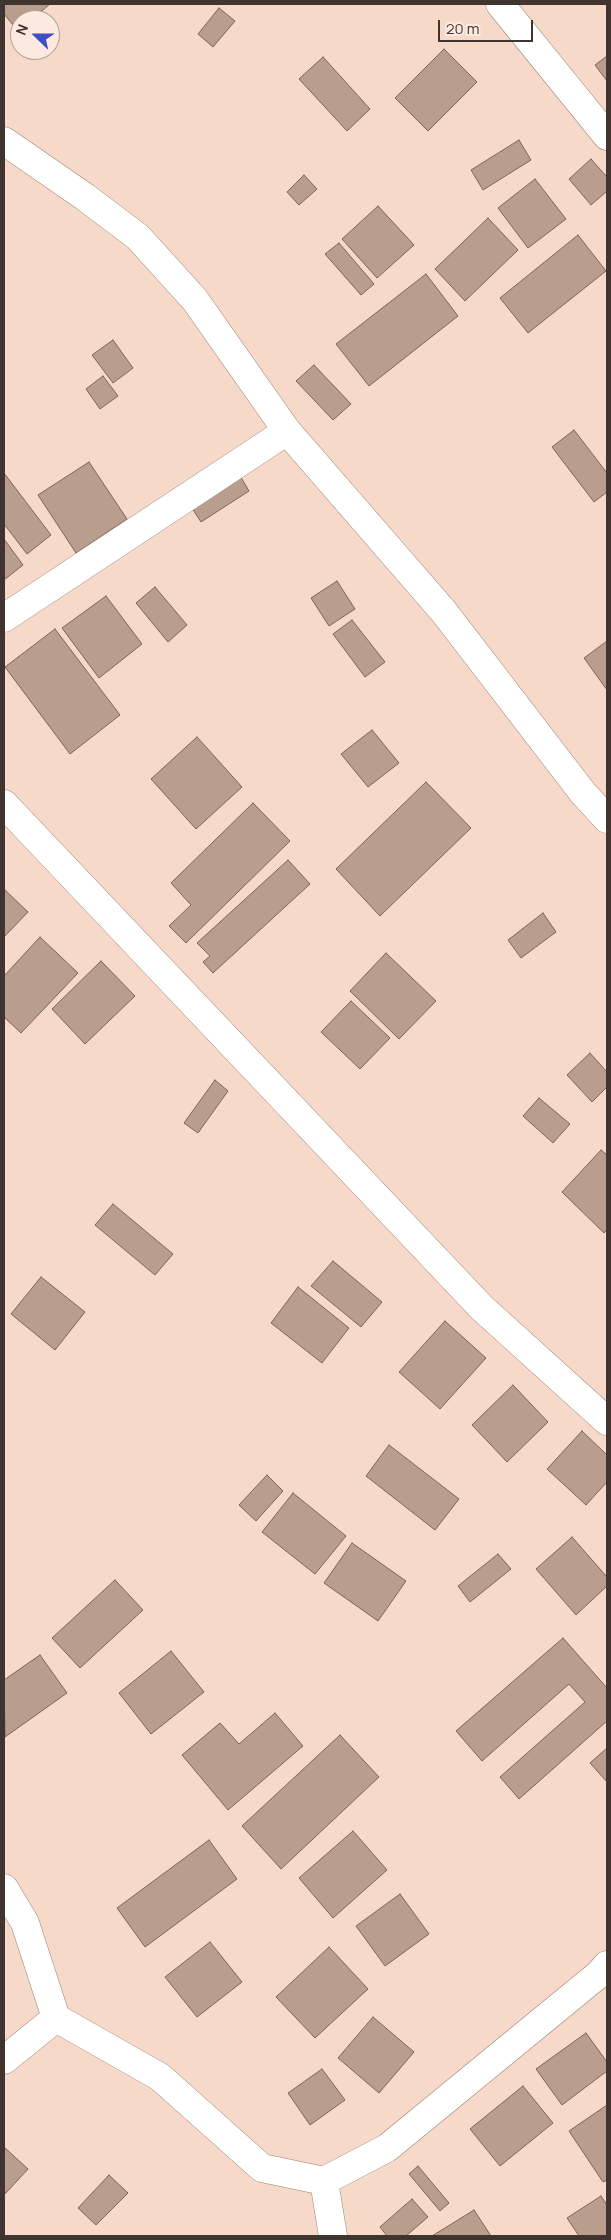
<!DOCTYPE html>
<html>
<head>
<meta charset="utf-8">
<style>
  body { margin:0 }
  #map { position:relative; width:611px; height:2240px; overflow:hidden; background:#f7d9c9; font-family:Manrope,sans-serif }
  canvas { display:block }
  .frame { position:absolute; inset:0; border:5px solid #40342e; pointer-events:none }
  .north { position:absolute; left:10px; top:10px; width:50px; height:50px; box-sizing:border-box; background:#fce9df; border:1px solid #b1a198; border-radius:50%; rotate:292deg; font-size:14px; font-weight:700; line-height:20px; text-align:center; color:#40342e }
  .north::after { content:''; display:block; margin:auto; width:18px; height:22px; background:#3c4ec1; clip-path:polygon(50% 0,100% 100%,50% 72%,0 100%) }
  .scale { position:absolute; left:438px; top:20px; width:95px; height:22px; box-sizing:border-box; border:2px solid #40342e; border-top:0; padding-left:6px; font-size:15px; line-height:18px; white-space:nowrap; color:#40342e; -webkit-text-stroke:4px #fce9df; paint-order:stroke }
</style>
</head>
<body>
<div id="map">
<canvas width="611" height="2240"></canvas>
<div class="frame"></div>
<div class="north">N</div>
<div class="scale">20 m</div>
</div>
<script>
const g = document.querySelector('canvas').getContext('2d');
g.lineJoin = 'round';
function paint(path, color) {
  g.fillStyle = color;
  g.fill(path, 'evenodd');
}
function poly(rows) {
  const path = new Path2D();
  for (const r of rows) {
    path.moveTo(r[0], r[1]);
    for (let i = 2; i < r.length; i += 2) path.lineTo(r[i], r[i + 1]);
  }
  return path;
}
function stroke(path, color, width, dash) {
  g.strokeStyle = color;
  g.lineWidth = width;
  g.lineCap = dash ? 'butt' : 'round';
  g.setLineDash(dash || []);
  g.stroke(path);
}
const building = poly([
  [4,4,50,4,31,20,20,20,18,31,4,14,4,4],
  [219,8,235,21,213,47,198,34,219,8],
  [444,49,477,82,428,131,395,98,444,49],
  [607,56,607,81,595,65,607,56],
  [323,57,370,109,347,131,299,79,323,57],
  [519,140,531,160,483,190,471,170,519,140],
  [591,159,607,177,607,191,591,205,569,179,591,159],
  [304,175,317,189,299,205,287,192,304,175],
  [535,179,566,219,528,248,498,208,535,179],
  [378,206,414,245,377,278,342,239,378,206],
  [488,218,518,250,465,301,435,269,488,218],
  [578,235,606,271,528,333,500,298,578,235],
  [339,243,374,284,361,295,325,254,339,243],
  [426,274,458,316,369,386,336,344,426,274],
  [113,340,133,368,113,383,92,355,113,340],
  [314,365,351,404,333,420,296,381,314,365],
  [103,376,118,396,100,409,86,389,103,376],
  [574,430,607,473,607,492,594,502,552,447,574,430],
  [89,462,127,519,76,553,38,495,89,462],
  [4,473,51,535,27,554,4,524,4,473],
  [239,474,249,491,201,522,190,505,239,474],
  [4,539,23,565,4,580,4,539],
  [337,581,355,609,329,626,311,598,337,581],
  [155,587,187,625,168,642,136,603,155,587],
  [106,596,142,644,99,678,62,628,106,596],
  [352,620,385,662,365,677,333,634,352,620],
  [55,629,120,715,70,754,5,667,55,629],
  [607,641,607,690,584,658,607,641],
  [372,730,399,763,368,787,341,754,372,730],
  [197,737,242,787,196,829,151,779,197,737],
  [426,782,471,828,380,916,336,869,426,782],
  [253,803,290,841,186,943,169,926,191,905,171,883,253,803],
  [288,860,310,884,213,973,203,962,210,956,197,943,288,860],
  [4,889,28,912,4,937,4,889],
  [543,913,556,932,521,958,508,940,543,913],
  [40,937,78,973,21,1033,4,1017,4,976,40,937],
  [386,953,436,1001,399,1039,350,991,386,953],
  [101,961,135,996,85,1044,52,1009,101,961],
  [351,1001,390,1038,360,1069,321,1032,351,1001],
  [590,1053,607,1072,607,1087,592,1102,567,1075,590,1053],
  [215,1080,228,1091,198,1133,184,1123,215,1080],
  [539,1098,570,1124,553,1143,523,1116,539,1098],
  [601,1150,607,1155,607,1229,604,1233,562,1192,601,1150],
  [113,1204,173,1254,155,1275,95,1225,113,1204],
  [333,1261,382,1302,361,1327,311,1286,333,1261],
  [41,1277,85,1312,55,1350,11,1314,41,1277],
  [298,1287,349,1328,322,1363,271,1323,298,1287],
  [445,1321,486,1358,440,1409,399,1372,445,1321],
  [513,1385,548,1422,507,1462,472,1425,513,1385],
  [582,1431,607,1455,607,1482,586,1505,547,1469,582,1431],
  [389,1445,459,1499,435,1530,366,1476,389,1445],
  [267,1475,283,1491,256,1521,239,1505,267,1475],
  [293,1493,346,1536,315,1574,262,1532,293,1493],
  [572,1537,607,1577,607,1586,576,1615,536,1569,572,1537],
  [352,1543,406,1581,378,1621,324,1583,352,1543],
  [498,1554,511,1569,470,1602,458,1586,498,1554],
  [115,1580,143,1610,80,1668,52,1638,115,1580],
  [563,1638,607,1688,607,1721,519,1799,500,1777,585,1702,569,1684,482,1761,456,1731,563,1638],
  [171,1651,204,1692,151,1734,119,1693,171,1651],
  [40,1655,67,1693,5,1737,4,1680,40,1655],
  [275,1713,303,1746,228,1810,182,1755,220,1723,239,1744,275,1713],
  [340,1735,379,1777,281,1869,242,1826,340,1735],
  [607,1748,607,1782,590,1763,607,1748],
  [353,1831,387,1870,333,1918,299,1878,353,1831],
  [209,1840,237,1879,145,1947,117,1908,209,1840],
  [400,1894,429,1934,385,1966,356,1926,400,1894],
  [210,1942,242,1982,197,2017,165,1977,210,1942],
  [329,1947,368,1989,315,2038,276,1997,329,1947],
  [373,2017,414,2052,379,2093,338,2058,373,2017],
  [586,2033,607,2062,607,2071,562,2105,536,2069,586,2033],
  [322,2069,345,2100,310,2125,288,2093,322,2069],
  [523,2086,553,2123,500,2166,470,2129,523,2086],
  [607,2105,607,2180,603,2182,569,2131,607,2105],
  [4,2147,28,2169,4,2195,4,2147],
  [418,2166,449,2203,440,2211,409,2174,418,2166],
  [109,2175,128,2193,96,2225,78,2208,109,2175],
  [601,2196,607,2205,607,2236,579,2236,567,2218,601,2196],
  [412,2199,428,2217,406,2236,387,2236,380,2227,412,2199],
  [474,2210,491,2236,432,2236,474,2210]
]);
paint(building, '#b99d8d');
stroke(building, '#7e6456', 1);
const minor = poly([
  [500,4,607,136],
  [4,141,85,197,138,237,195,300,287,431,444,612,583,793,607,819],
  [4,618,287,431],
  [4,804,482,1308,607,1421],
  [4,1888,25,1923,56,2018,160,2077,262,2168,324,2181,387,2148,599,1974,607,1965],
  [4,2060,56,2018],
  [324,2181,333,2236]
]);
stroke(minor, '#9c8172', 29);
stroke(minor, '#fff', 28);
</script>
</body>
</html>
